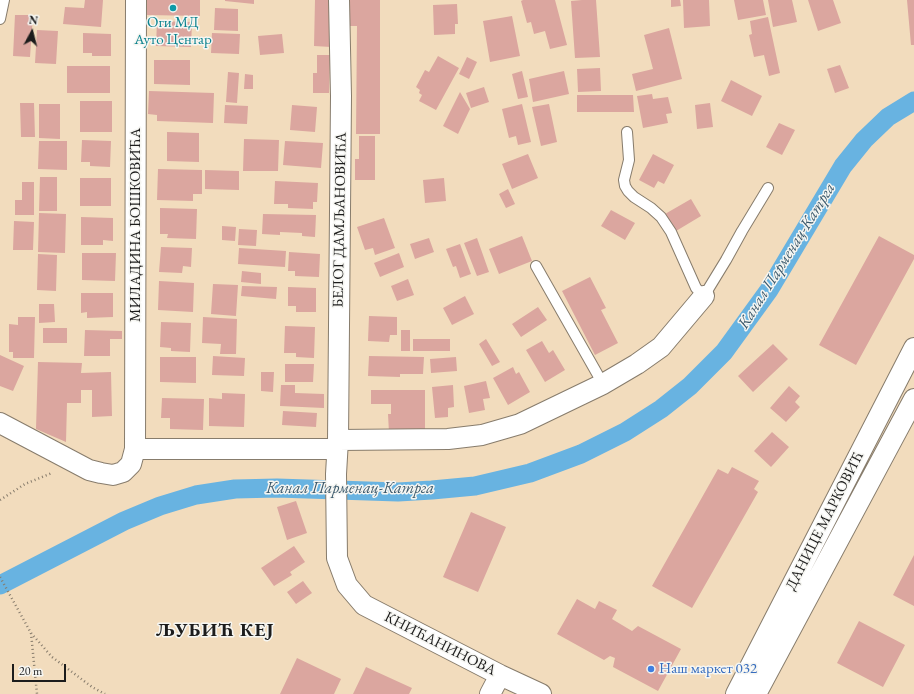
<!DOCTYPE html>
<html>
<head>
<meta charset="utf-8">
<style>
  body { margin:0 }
  #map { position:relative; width:914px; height:694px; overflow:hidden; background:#f2dcbd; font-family:"EB Garamond",serif }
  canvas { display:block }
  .north { position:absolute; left:12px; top:12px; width:40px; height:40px; -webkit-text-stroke:3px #f6f6f2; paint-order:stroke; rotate:7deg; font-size:11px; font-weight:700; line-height:16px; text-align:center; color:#1c1c1c }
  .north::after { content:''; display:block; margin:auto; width:14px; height:18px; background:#1c1c1c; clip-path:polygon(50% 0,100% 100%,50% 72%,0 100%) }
  .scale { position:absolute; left:12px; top:664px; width:54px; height:18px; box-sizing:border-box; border:2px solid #1c1c1c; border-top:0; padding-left:5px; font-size:12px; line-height:14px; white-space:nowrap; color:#1c1c1c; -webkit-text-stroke:3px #f6f6f2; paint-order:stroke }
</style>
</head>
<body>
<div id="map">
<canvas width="914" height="694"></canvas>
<div class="north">N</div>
<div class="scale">20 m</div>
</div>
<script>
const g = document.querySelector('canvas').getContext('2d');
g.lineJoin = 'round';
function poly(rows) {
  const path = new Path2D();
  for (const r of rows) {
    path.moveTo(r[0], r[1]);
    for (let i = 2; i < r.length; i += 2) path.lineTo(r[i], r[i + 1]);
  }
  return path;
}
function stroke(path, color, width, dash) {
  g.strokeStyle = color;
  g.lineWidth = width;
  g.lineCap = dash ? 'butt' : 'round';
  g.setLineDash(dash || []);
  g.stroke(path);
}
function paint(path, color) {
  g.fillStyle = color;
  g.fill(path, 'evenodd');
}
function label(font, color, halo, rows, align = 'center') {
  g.font = font + ' "EB Garamond",serif';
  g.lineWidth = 3;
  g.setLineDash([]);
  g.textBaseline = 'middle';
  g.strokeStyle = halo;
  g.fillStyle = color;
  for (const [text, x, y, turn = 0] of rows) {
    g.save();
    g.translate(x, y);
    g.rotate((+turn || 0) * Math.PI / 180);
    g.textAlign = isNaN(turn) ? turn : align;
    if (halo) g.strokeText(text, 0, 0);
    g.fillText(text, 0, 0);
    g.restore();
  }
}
stroke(poly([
  [0,585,124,521,160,506,196,495,235,489,277,488,398,492,432,490,475,486,530,473,581,454,625,432,661,409,690,386,724,352,769,290,843,166,864,140,888,117,914,101]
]), '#68b3e1', 19);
paint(poly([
  [85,0,103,0,101,27,63,24,65,7,84,8],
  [147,0,200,0,200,16,147,15],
  [225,0,254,0,254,4,225,1],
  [315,0,332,0,331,47,314,46],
  [349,0,380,0,380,134,356,134,357,26,349,26],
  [523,0,555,0,567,45,550,49,545,31,534,34,531,22,527,23,521,1],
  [582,0,596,0,600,57,575,58,571,1],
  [671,0,680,0,681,6,671,7],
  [683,0,709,0,710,26,684,28],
  [734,0,763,0,766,15,738,20],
  [768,0,792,0,797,22,773,27],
  [808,0,833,0,841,23,818,31],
  [907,0,914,0,914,45,911,45],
  [457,4,458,24,455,24,455,34,434,35,433,5],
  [215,8,238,9,238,31,214,30],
  [15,15,33,15,30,57,13,56],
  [512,16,520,56,490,62,483,21],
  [768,17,780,73,769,76,764,55,754,57,749,35,752,34,750,21],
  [157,21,192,22,191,47,156,46],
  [669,28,682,79,636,91,632,74,653,69,644,35],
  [37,30,58,31,56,64,35,63],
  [83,33,111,34,111,56,92,56,92,53,83,53],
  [212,33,240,34,239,54,211,53],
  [282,34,284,53,260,55,258,36],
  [317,55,330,55,329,93,313,93,313,73,317,73],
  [438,56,459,68,436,110,419,101,422,95,419,93,420,90,416,87,425,70,429,72],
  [467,57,477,62,469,79,459,74],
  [154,60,190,60,190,85,154,84],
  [840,65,849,88,835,93,827,69],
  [67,66,110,66,110,93,67,93],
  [600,68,601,91,578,92,577,69],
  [522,71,528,97,518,99,512,74],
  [564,71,569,94,533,102,529,79],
  [228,72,239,73,237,103,226,102],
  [245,74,253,75,253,89,244,89],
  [731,80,762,96,752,116,721,101],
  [484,87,489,102,471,108,466,93],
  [149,91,214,93,213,123,157,121,157,115,148,114],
  [460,92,470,109,458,134,443,126],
  [652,94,653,99,668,97,672,113,666,114,668,123,643,128,637,96],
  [577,95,633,95,634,112,577,112],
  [80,101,112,101,112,132,80,132],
  [20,103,34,103,35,137,21,137],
  [710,103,713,127,697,129,695,105],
  [39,104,60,104,60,139,39,138],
  [522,104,531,142,518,145,516,136,509,138,502,109],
  [549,104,557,142,541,146,532,107],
  [225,105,248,106,247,124,224,123],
  [292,105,317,107,315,132,290,130],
  [779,123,795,130,782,155,766,147],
  [167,132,199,133,199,162,167,161],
  [359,136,375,136,375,180,355,180,355,159,359,159],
  [244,139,279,140,278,171,243,171],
  [82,140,111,141,110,167,90,166,90,162,81,162],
  [39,141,67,141,67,170,38,169],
  [285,141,323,143,321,168,283,165],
  [528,154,538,178,512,189,502,164],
  [653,154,674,165,664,184,658,181,654,188,639,180],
  [158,169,202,170,202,194,193,194,193,201,157,200],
  [205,170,239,171,239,190,205,189],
  [40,177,57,177,57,211,39,211],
  [80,178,111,178,111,206,80,206],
  [444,178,446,201,425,203,423,180],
  [275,181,318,183,317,202,313,202,313,209,288,208,288,204,274,204],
  [22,182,34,182,34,215,15,215,15,200,22,200],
  [508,189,515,204,506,208,499,194],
  [691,199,701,216,676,231,665,214],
  [160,208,197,209,196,239,167,238,168,234,160,234],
  [611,210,635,223,625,240,601,226],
  [39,213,66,214,65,253,38,252],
  [263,214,316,215,315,237,302,236,302,233,280,232,280,235,262,234],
  [81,217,113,218,113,241,103,240,103,245,81,245],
  [384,218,395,248,375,255,373,248,365,250,357,227],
  [14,221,34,222,33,250,13,250],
  [222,226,236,227,235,241,222,240],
  [239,229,257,230,256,246,238,245],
  [522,236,532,261,499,274,489,249],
  [879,236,914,255,914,259,856,365,819,345],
  [429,238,434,252,415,259,410,244],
  [477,238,489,272,477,276,464,243],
  [460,244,471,274,460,278,456,266,453,267,446,249],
  [161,247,192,248,191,267,183,266,182,273,159,272],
  [239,248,286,251,285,267,238,264],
  [289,252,320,254,319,277,295,276,295,271,288,271],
  [82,253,116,253,115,281,82,280],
  [399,253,404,267,380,277,374,263],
  [38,254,57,255,56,291,37,290],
  [242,271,261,273,261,284,241,282],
  [590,277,606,308,601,310,618,343,595,355,562,291],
  [408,279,414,295,397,301,391,286],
  [159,281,194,283,193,312,158,310],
  [213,284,238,285,236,316,211,314],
  [242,286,277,287,276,299,241,296],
  [288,287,316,288,316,312,296,312,296,306,288,306],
  [81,293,113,293,113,317,87,318,87,312,81,313],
  [465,296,474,314,452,325,443,308],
  [39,304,54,304,55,322,39,323],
  [538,307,547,320,521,337,512,324],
  [369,316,397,317,397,335,390,335,389,342,368,341],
  [18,317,35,317,34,358,13,358,13,352,9,352,9,324,18,325],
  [203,317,237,319,236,354,220,354,221,344,202,343],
  [161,322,191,323,190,352,171,351,171,348,160,347],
  [285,326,315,327,314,358,296,357,296,353,284,353],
  [43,328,67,328,67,343,43,343],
  [85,330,122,331,122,339,110,339,110,356,84,356],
  [401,330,410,330,410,351,401,351],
  [413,339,450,339,450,351,413,351],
  [486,339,500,362,492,366,479,344],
  [542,341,549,353,553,350,565,370,545,382,526,350],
  [773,344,788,359,753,392,738,376],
  [0,355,24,366,13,391,0,386],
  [213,356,245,358,244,376,212,375],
  [369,356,424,357,423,374,400,374,400,377,368,376],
  [160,357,196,357,196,383,160,382],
  [456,357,457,371,431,373,430,359],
  [38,362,82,363,81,373,111,372,112,416,92,417,92,390,81,390,81,403,67,403,66,442,36,429],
  [285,364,314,364,313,382,285,382],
  [513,367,516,374,519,372,530,392,508,405,493,378],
  [261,372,274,372,273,392,261,391],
  [486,381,490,398,483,399,485,410,469,413,464,386],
  [281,385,295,385,295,393,324,394,324,408,280,406],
  [453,385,454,407,448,408,448,417,435,418,432,387],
  [789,386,800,396,795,402,800,407,786,422,770,408],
  [371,390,425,390,425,429,416,429,416,433,389,433,388,414,391,414,391,404,371,404],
  [222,393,245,394,244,427,209,426,209,398,222,399],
  [162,398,204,399,203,430,170,429,170,418,161,418],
  [283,411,317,413,316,427,282,425],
  [772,432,789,447,771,467,754,451],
  [732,467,759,481,754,489,758,492,692,608,652,586,718,469,728,474],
  [296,501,307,533,287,540,277,507],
  [471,512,506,527,478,592,443,577],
  [294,546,305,562,290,572,292,575,274,586,261,568],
  [914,555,914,606,893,595],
  [303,581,312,593,296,604,287,592],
  [577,599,595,609,599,601,617,610,612,619,632,631,638,626,681,649,658,691,613,667,615,658,610,656,604,660,557,634],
  [859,621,905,645,883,687,837,663],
  [297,658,341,679,334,694,280,694],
  [366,667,412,688,409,694,353,694]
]), '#dba69f');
const lane = poly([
  [0,19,4,0],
  [627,132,629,160,624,180,625,186,628,191,634,197,651,208,661,217,671,232,696,288,704,296,726,260,742,231,768,188],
  [536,266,603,384]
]);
const street = poly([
  [339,0,341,96,338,440,336,474,337,558,347,585,364,605,500,675,541,694],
  [0,423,89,470,101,473,113,475,123,472,131,464,135,449,337,449],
  [338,440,448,439,482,435,520,424,603,384,637,364,661,347,704,296],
  [135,449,136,0],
  [490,694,500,675],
  [736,694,914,348],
  [756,694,914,399]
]);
stroke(lane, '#877c6c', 12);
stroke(street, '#877c6c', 22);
stroke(poly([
  [0,500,25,484,52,473],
  [0,577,31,633,52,657,92,687,105,694],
  [31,633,37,694]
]), '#877c6c', 2.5, [1, 3]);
stroke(lane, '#fff', 10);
stroke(street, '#fff', 20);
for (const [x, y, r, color] of [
  [173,8,4,"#0f9aa8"],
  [651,669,4,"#3f7fe0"]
]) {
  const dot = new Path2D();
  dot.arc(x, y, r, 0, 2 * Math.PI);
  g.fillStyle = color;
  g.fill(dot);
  stroke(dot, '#f6f6f2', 1.5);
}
label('15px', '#0d838f', '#f6f6f2', [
  ["Оги МД",173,23],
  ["Ауто Центар",173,40]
]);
label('15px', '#1c1c1c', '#f6f6f2', [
  ["БЕЛОГ ДАМЉАНОВИЋА",340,220,-89],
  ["МИЛАДИНА БОШКОВИЋА",136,225,-90],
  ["ДАНИЦЕ МАРКОВИЋ",825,521,-63],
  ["КНИЋАНИНОВА",440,644,27]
]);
label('15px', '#366cbe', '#f6f6f2', [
  ["Наш маркет 032",659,669]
], 'left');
label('italic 16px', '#3a586b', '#f6f6f2', [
  ["Канал Парменац-Катрга",787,256,-58],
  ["Канал Парменац-Катрга",350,489]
]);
g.letterSpacing = '1px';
label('bold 19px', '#1c1c1c', '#f6f6f2', [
  ["ЉУБИЋ КЕЈ",215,631]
]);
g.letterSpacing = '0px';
</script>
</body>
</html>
